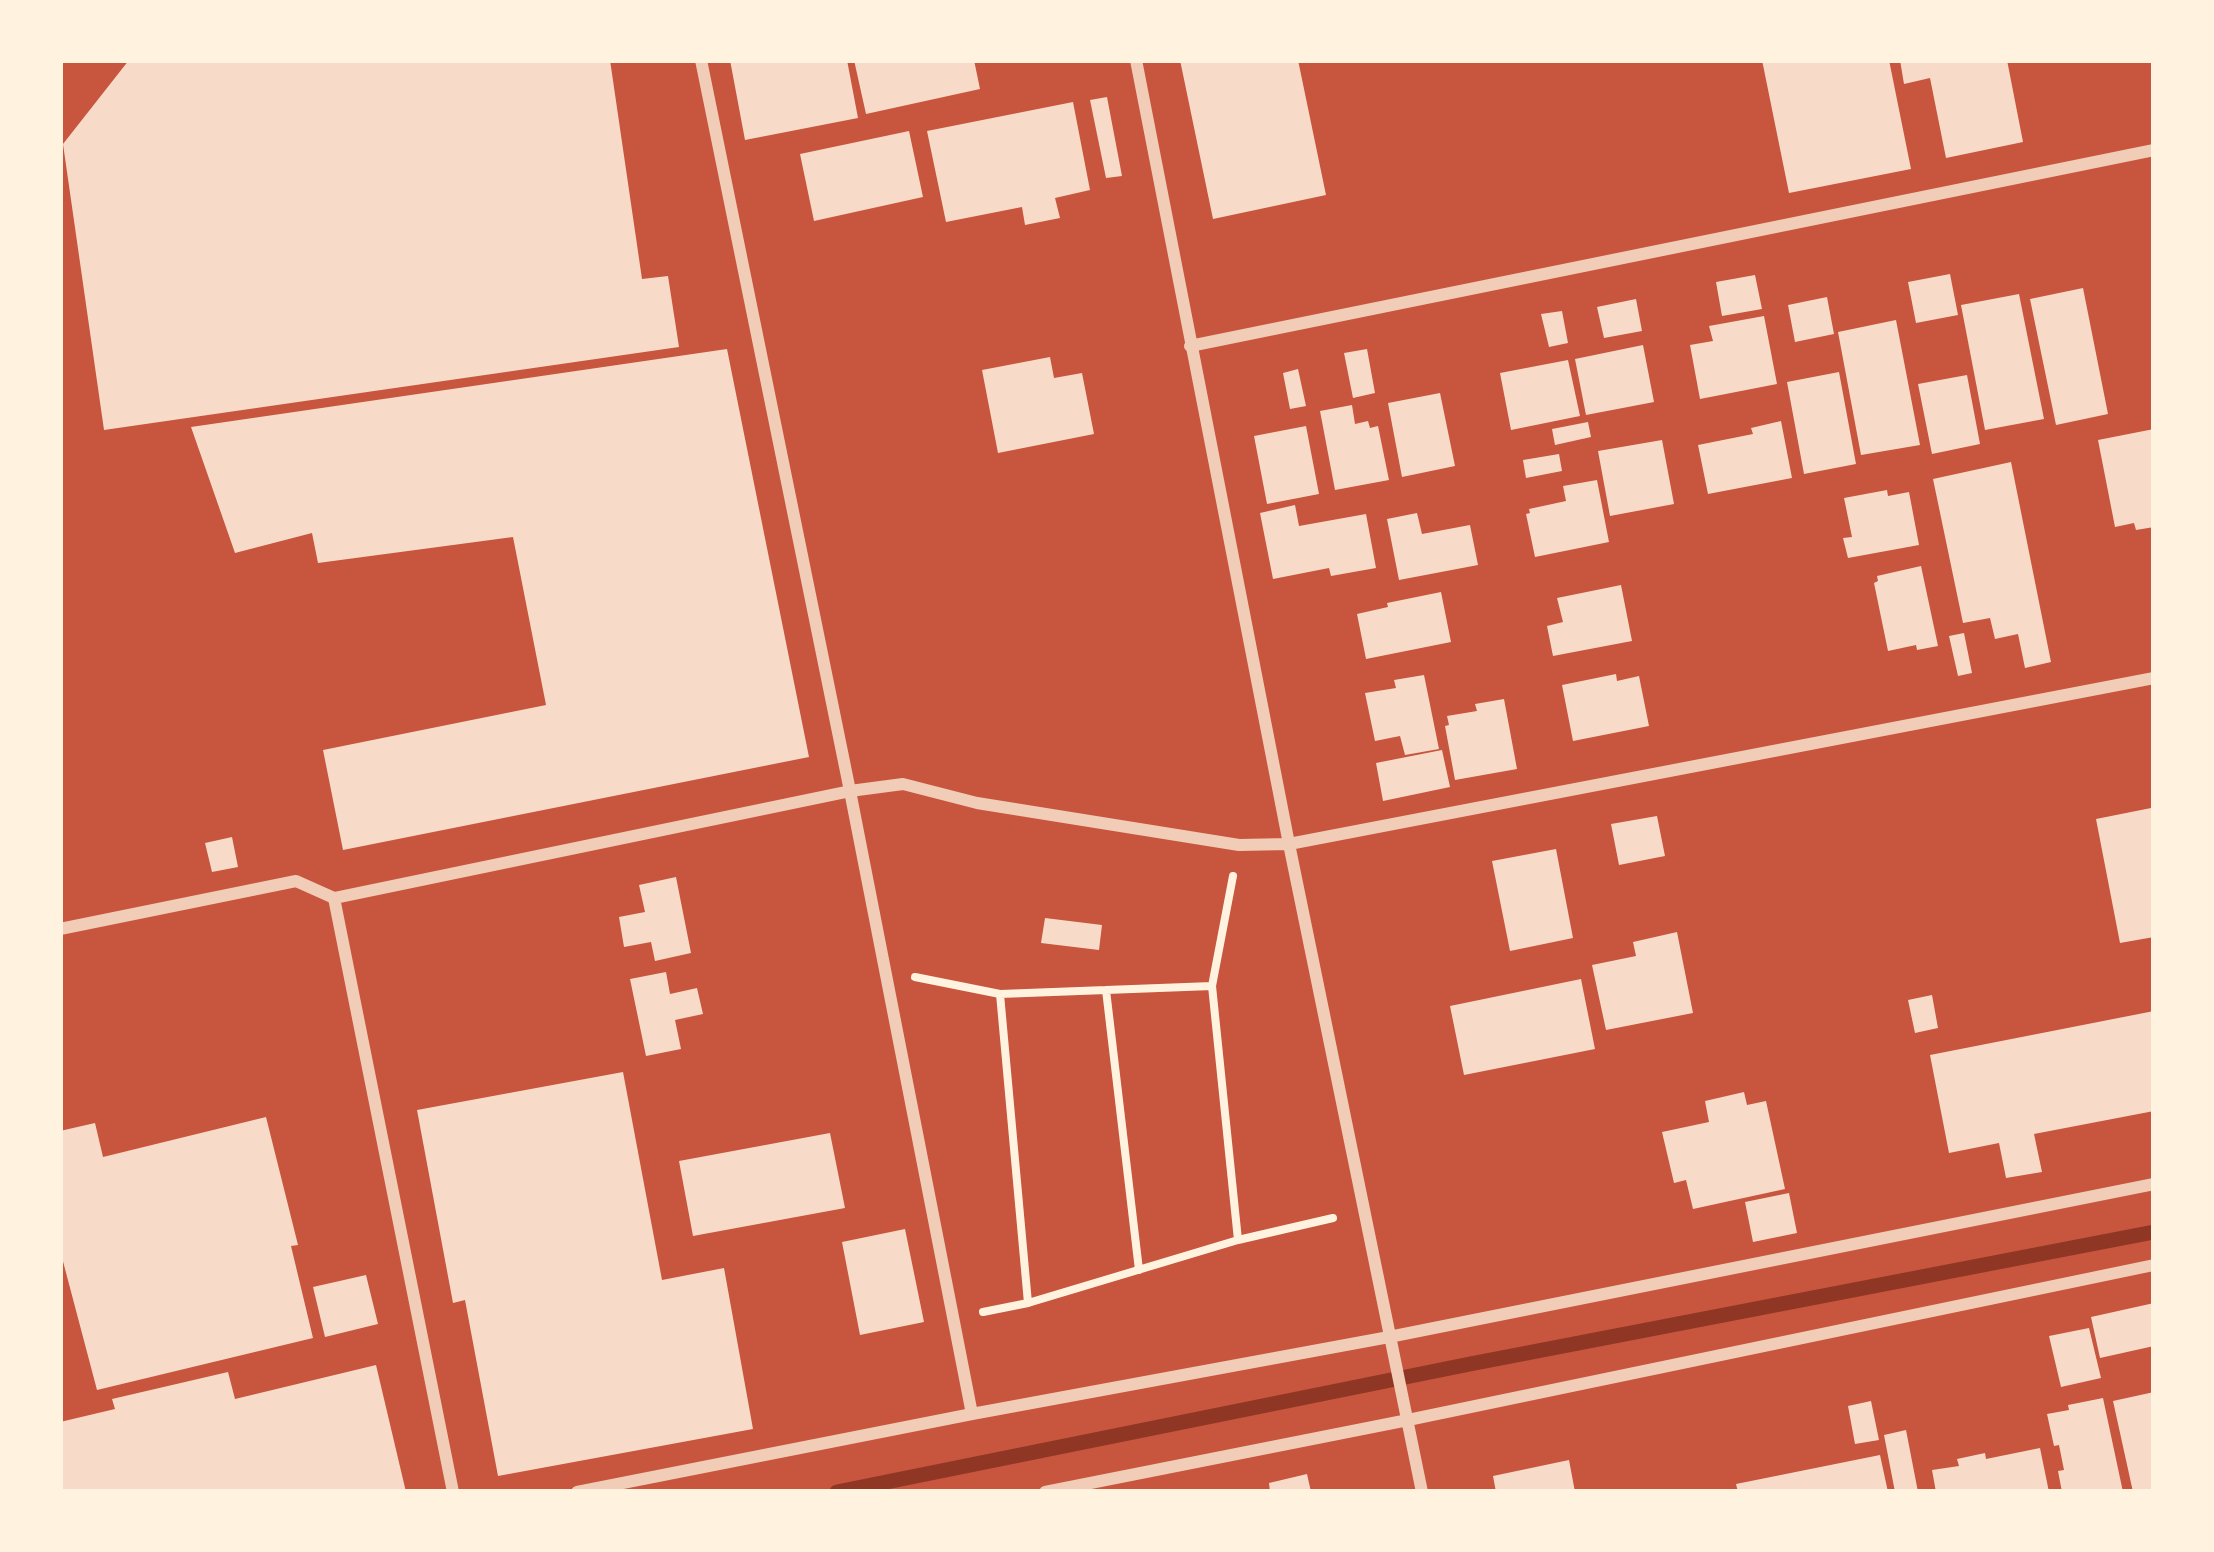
<!DOCTYPE html>
<html>
<head>
<meta charset="utf-8">
<style>
  body { margin:0 }
  #map { position:relative; width:2214px; height:1552px; overflow:hidden; background:#c8553d; font-family:"Golos Text",sans-serif }
  canvas { display:block }
  .frame { position:absolute; inset:0; border:63px solid #fff3e0; pointer-events:none }
</style>
</head>
<body>
<div id="map">
<canvas width="2214" height="1552"></canvas>
<div class="frame"></div>
</div>
<script>
const g = document.querySelector('canvas').getContext('2d');
g.lineJoin = 'round';
function poly(rows) {
  const path = new Path2D();
  for (const r of rows) {
    path.moveTo(r[0], r[1]);
    for (let i = 2; i < r.length; i += 2) path.lineTo(r[i], r[i + 1]);
  }
  return path;
}
function stroke(path, color, width, dash) {
  g.strokeStyle = color;
  g.lineWidth = width;
  g.lineCap = dash ? 'butt' : 'round';
  g.setLineDash(dash || []);
  g.stroke(path);
}
function paint(path, color) {
  g.fillStyle = color;
  g.fill(path, 'evenodd');
}
stroke(poly([
  [837,1492,1470,1364,2154,1232]
]), '#8f3625', 15);
paint(poly([
  [129,60,610,60,642,279,668,276,679,347,104,430,63,144],
  [730,60,847,60,858,118,745,140],
  [854,60,974,60,980,89,866,114],
  [1180,60,1298,60,1326,195,1213,219],
  [1762,60,1889,60,1911,169,1789,193],
  [1900,60,2007,60,2023,142,1946,158,1930,78,1904,84],
  [1107,97,1122,176,1106,178,1090,100],
  [1073,102,1090,190,1055,198,1060,218,1025,225,1022,207,946,222,927,131],
  [909,131,923,197,814,221,800,154],
  [1950,274,1958,315,1916,323,1908,282],
  [1755,275,1762,309,1722,316,1716,282],
  [2083,288,2108,414,2056,425,2030,299],
  [2019,294,2044,419,1985,430,1961,305],
  [1827,297,1834,334,1795,342,1788,305],
  [1636,299,1642,331,1604,338,1597,307],
  [1562,311,1568,343,1549,347,1541,314],
  [1764,316,1777,384,1700,399,1690,345,1713,341,1709,326],
  [1896,320,1920,445,1861,455,1838,332],
  [1643,345,1654,402,1586,415,1575,359],
  [727,349,809,757,343,850,323,750,546,705,513,537,318,563,312,533,235,553,191,427],
  [1367,349,1375,393,1353,398,1344,353],
  [1050,357,1054,378,1082,373,1094,434,998,453,982,370],
  [1568,360,1580,416,1511,430,1500,373],
  [1298,369,1306,406,1290,409,1283,373],
  [1839,372,1856,464,1804,474,1787,382],
  [1967,375,1980,444,1932,454,1918,384],
  [1440,393,1455,466,1402,477,1388,403],
  [1352,405,1355,424,1368,421,1370,428,1378,426,1389,480,1335,490,1320,411],
  [1781,421,1792,478,1708,494,1698,445,1753,434,1751,428],
  [1588,422,1591,437,1555,445,1552,429],
  [1306,426,1319,494,1267,504,1254,436],
  [2154,429,2154,527,2136,530,2134,523,2115,527,2098,440],
  [1662,440,1674,504,1610,516,1598,451],
  [1559,454,1562,471,1526,478,1523,460],
  [2011,462,2051,662,2025,668,2018,634,1995,639,1990,618,1963,623,1933,479],
  [1597,480,1609,542,1535,557,1526,514,1530,513,1529,509,1566,501,1563,486],
  [1887,490,1888,496,1909,492,1919,545,1848,558,1843,538,1852,537,1844,498],
  [1295,505,1299,526,1366,514,1376,568,1331,576,1329,568,1273,579,1260,513],
  [1417,513,1422,534,1470,525,1478,565,1399,580,1387,519],
  [1921,566,1938,646,1917,650,1916,645,1888,651,1874,583,1878,581,1877,576],
  [1621,585,1632,641,1553,656,1547,626,1563,622,1557,598],
  [1441,592,1451,642,1366,659,1357,614,1388,607,1387,603],
  [1964,633,1972,673,1958,676,1949,636],
  [1616,674,1617,681,1639,676,1649,726,1573,741,1562,685],
  [1424,675,1439,749,1405,755,1400,736,1375,741,1365,693,1396,688,1394,680],
  [1504,699,1517,769,1455,780,1445,726,1449,725,1447,716,1477,711,1475,704],
  [1442,750,1450,787,1383,801,1376,763],
  [2151,808,2154,824,2154,937,2120,943,2096,819],
  [1657,816,1665,856,1619,865,1611,824],
  [232,837,238,867,212,872,205,843],
  [1556,849,1573,938,1510,951,1492,861],
  [676,877,691,953,655,961,651,942,624,947,619,917,645,912,639,885],
  [1045,918,1102,925,1099,950,1041,943],
  [1677,932,1693,1013,1606,1030,1592,965,1636,956,1633,942],
  [666,972,670,994,697,988,703,1014,675,1020,681,1049,646,1056,630,979],
  [1581,979,1595,1049,1464,1075,1450,1006],
  [1932,995,1938,1028,1915,1033,1908,1000],
  [2154,1011,2154,1111,2034,1134,2042,1172,2006,1178,1999,1143,1949,1153,1930,1055],
  [623,1072,662,1280,724,1268,753,1429,498,1476,465,1300,453,1303,417,1110],
  [1744,1092,1747,1105,1766,1101,1785,1189,1693,1209,1686,1180,1674,1183,1662,1132,1709,1122,1705,1101],
  [266,1117,298,1245,291,1246,313,1338,97,1390,60,1250,60,1131,95,1123,103,1157],
  [830,1133,845,1208,693,1236,679,1161],
  [1789,1193,1797,1233,1753,1242,1745,1202],
  [905,1229,924,1322,860,1335,842,1242],
  [366,1275,378,1324,325,1337,313,1287],
  [2154,1303,2154,1346,2100,1358,2091,1317],
  [2089,1328,2101,1378,2061,1387,2049,1336],
  [376,1365,406,1492,60,1492,60,1422,115,1409,112,1399,228,1372,235,1399],
  [2154,1392,2154,1492,2133,1492,2113,1401],
  [2103,1398,2123,1492,2062,1492,2058,1471,2064,1470,2059,1445,2054,1446,2047,1414,2069,1410,2068,1405],
  [1871,1401,1879,1440,1855,1444,1848,1406],
  [1906,1430,1918,1492,1895,1492,1884,1435],
  [2040,1448,2049,1492,1936,1492,1932,1470,1959,1466,1957,1459,1985,1453,1986,1459],
  [1880,1455,1888,1492,1738,1492,1736,1484],
  [1569,1460,1575,1492,1496,1492,1493,1476],
  [1307,1474,1311,1492,1270,1492,1269,1483]
]), '#f7dbc8');
stroke(poly([
  [915,977,1000,994],
  [1212,986,1233,876],
  [1106,990,1139,1270],
  [1028,1303,1000,994,1212,986,1238,1240],
  [983,1312,1028,1303,1238,1240,1333,1218]
]), '#fff3e0', 8);
stroke(poly([
  [701,60,850,791,972,1414],
  [1136,60,1289,844,1422,1492],
  [1190,346,2154,150],
  [334,898,453,1492],
  [60,929,296,881,334,898,850,791,903,784,977,803,1239,845,1289,844,2154,678],
  [577,1492,972,1414,1389,1337,2154,1184],
  [1045,1492,1408,1420,2154,1265]
]), '#f1ccb7', 12);
</script>
</body>
</html>
